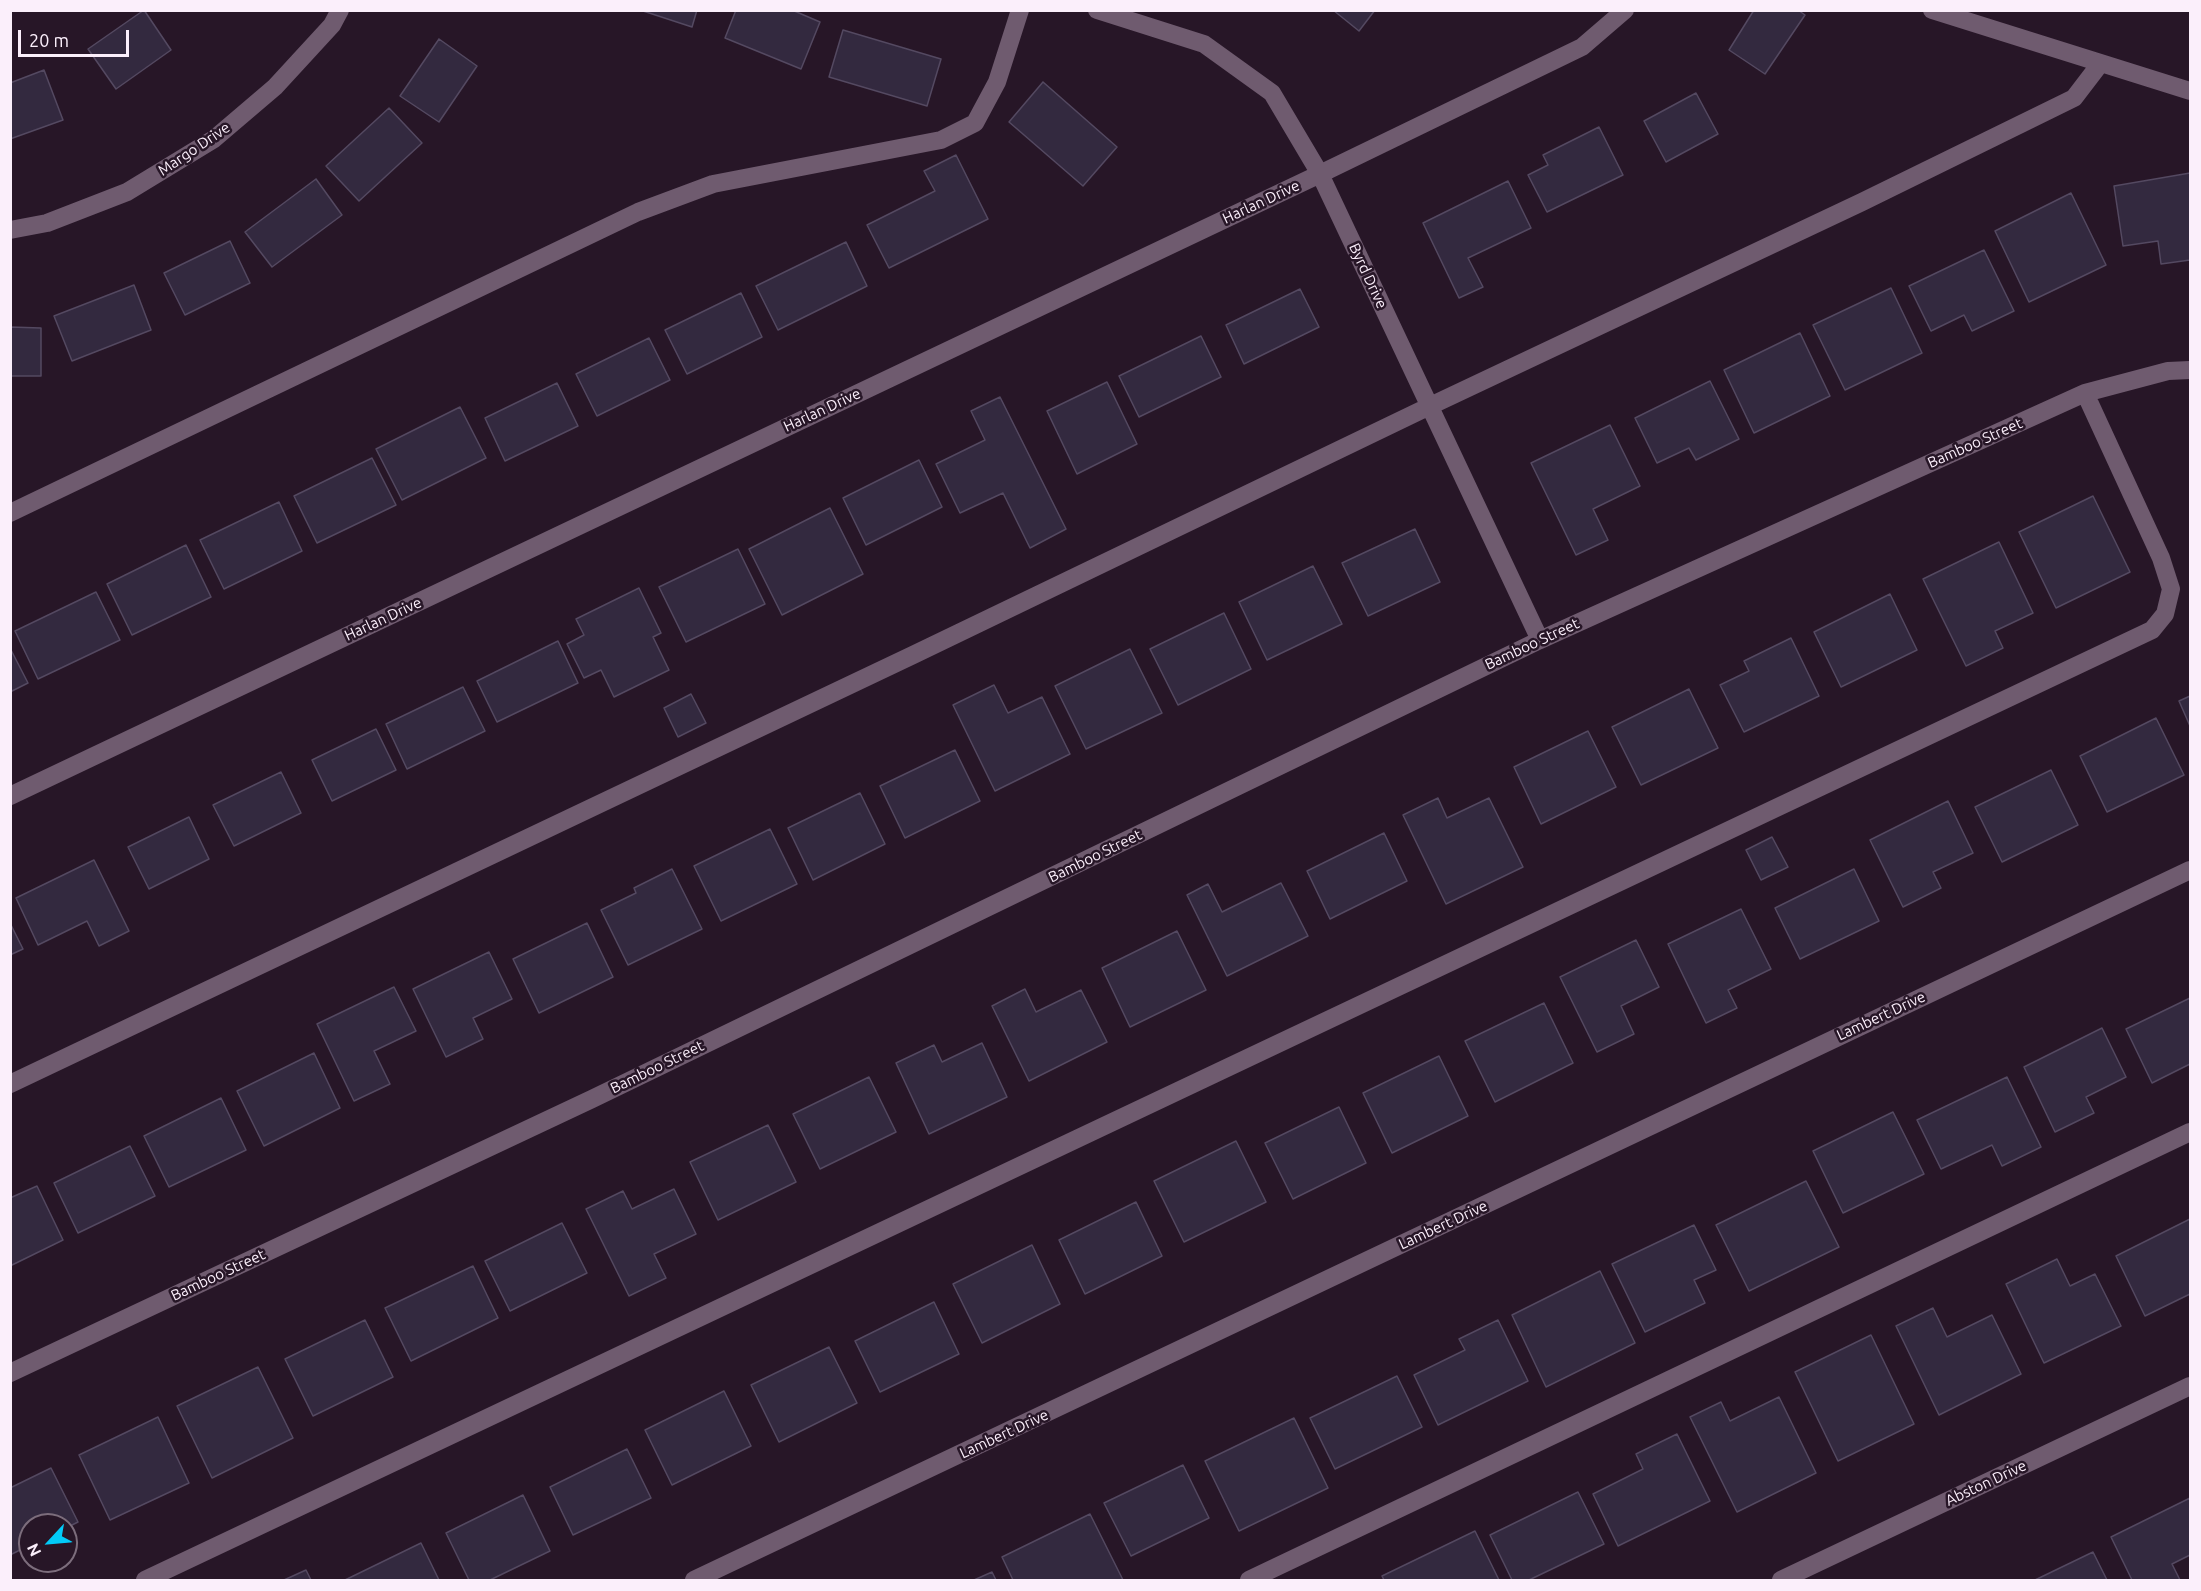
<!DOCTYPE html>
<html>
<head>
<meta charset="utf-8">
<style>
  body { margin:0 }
  #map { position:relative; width:2201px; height:1591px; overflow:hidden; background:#271627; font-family:Ubuntu,sans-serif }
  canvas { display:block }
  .frame { position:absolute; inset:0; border:12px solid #fbeffb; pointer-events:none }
  .north { position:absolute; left:18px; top:1513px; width:60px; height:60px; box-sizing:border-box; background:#271627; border:2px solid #7c6d7c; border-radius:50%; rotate:244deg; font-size:16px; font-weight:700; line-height:24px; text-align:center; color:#fbeffb }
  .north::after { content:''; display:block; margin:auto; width:21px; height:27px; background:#02cbf9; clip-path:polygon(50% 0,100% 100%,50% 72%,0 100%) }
  .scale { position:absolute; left:18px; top:30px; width:111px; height:27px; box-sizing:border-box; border:3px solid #fbeffb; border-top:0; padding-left:8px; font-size:18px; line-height:21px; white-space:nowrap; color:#fbeffb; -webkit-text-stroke:4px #271627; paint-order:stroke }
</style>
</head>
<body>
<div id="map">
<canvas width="2201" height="1591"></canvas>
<div class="frame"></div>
<div class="north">N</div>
<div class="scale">20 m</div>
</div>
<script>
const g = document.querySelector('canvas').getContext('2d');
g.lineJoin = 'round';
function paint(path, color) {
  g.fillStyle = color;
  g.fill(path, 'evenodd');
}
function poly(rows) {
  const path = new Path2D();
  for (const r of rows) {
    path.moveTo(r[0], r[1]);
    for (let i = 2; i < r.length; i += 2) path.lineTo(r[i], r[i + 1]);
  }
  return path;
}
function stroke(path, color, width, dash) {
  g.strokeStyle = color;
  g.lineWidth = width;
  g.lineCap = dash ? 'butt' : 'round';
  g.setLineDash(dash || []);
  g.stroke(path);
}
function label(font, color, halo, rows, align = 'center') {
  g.font = font + ' Ubuntu,sans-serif';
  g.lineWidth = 5;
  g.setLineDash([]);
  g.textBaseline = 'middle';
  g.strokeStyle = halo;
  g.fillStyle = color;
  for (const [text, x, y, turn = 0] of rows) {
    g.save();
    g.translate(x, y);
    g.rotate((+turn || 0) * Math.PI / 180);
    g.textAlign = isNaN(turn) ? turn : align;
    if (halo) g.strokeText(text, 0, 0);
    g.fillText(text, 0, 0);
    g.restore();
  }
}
const building = poly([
  [144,10,171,50,116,89,88,49,144,10],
  [640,10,697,10,692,27,640,10],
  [736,10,792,10,820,22,801,69,725,38,736,10],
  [1333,10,1375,10,1359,31,1333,10],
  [1754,10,1798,10,1805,15,1765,74,1729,50,1754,10],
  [843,30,941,59,927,106,829,77,843,30],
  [439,39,477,66,439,122,400,96,439,39],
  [44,70,63,120,10,139,10,83,44,70],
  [1043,82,1117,147,1083,186,1009,122,1043,82],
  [1696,93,1718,134,1666,162,1644,121,1696,93],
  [389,108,422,143,359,201,326,166,389,108],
  [1599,127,1623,175,1547,212,1528,175,1548,165,1543,155,1599,127],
  [956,155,988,219,889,268,867,225,935,191,924,171,956,155],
  [2190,173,2190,260,2161,264,2158,241,2123,246,2114,186,2190,173],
  [316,179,342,215,272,267,245,232,316,179],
  [1508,181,1531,228,1468,258,1483,287,1459,298,1423,223,1508,181],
  [2071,193,2106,265,2029,302,1995,231,2071,193],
  [230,241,250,283,185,315,164,273,230,241],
  [846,242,867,286,778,330,756,286,846,242],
  [1984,250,2014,311,1972,331,1964,315,1931,331,1909,286,1984,250],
  [134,285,151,330,72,361,54,316,134,285],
  [1891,288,1922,353,1845,390,1813,325,1891,288],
  [1300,289,1319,327,1244,364,1226,325,1300,289],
  [741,293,762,337,687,374,665,330,741,293],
  [10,327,41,328,41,376,10,376,10,327],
  [1800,333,1830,396,1754,433,1724,370,1800,333],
  [1201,336,1221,377,1139,417,1119,376,1201,336],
  [649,338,670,380,597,416,576,374,649,338],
  [1710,381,1739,439,1696,460,1689,448,1657,463,1635,418,1710,381],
  [1107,382,1137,444,1077,474,1047,411,1107,382],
  [557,383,578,426,505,461,485,418,557,383],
  [1000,397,1066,529,1030,548,1003,493,960,513,936,464,985,440,971,411,1000,397],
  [460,407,486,458,402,500,376,449,460,407],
  [1610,425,1640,486,1593,509,1608,540,1576,555,1531,463,1610,425],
  [372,458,396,505,317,543,294,496,372,458],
  [919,460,942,507,866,545,843,498,919,460],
  [2093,496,2130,572,2056,608,2019,532,2093,496],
  [279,502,302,551,224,589,200,540,279,502],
  [830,508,863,574,782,615,749,549,830,508],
  [1415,529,1440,582,1368,616,1342,563,1415,529],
  [1999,542,2033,613,1995,631,2003,648,1966,666,1923,579,1999,542],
  [186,545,211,597,132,635,107,584,186,545],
  [738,549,765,604,686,642,659,587,738,549],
  [1313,566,1342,624,1267,660,1239,602,1313,566],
  [639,588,661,633,653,637,669,670,614,697,601,670,584,678,567,644,584,635,576,619,639,588],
  [96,592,120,640,38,679,15,631,96,592],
  [1890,594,1917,650,1841,687,1814,632,1890,594],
  [1224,613,1251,669,1178,705,1150,649,1224,613],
  [1791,638,1819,696,1744,732,1720,685,1749,671,1744,661,1791,638],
  [558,641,578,683,497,722,477,681,558,641],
  [10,648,28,683,10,692,10,648],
  [1130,649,1162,713,1086,749,1055,686,1130,649],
  [994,685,1008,713,1042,697,1070,754,995,791,953,705,994,685],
  [463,687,485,731,407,769,386,724,463,687],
  [1689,689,1718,748,1641,785,1612,727,1689,689],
  [691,694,706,723,678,737,664,708,691,694],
  [2190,696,2190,726,2179,701,2190,696],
  [2156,718,2184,775,2107,812,2080,756,2156,718],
  [376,729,396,770,332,801,312,760,376,729],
  [1588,731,1616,787,1541,824,1514,767,1588,731],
  [955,750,980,801,905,838,880,786,955,750],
  [2051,770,2078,825,2002,862,1975,807,2051,770],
  [281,772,301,813,234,846,213,805,281,772],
  [860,793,885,844,813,880,788,828,860,793],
  [1438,798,1447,818,1489,798,1523,867,1446,904,1403,815,1438,798],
  [1948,801,1973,853,1933,872,1941,888,1903,907,1870,840,1948,801],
  [189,817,209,859,149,889,128,847,189,817],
  [770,829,797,884,721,921,694,866,770,829],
  [1384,833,1407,881,1330,919,1307,871,1384,833],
  [1772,837,1788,867,1761,880,1746,850,1772,837],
  [94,860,129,931,99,946,87,921,38,945,16,898,94,860],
  [672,869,702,929,628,965,601,910,636,893,634,888,672,869],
  [1854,869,1879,921,1800,959,1775,908,1854,869],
  [1281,883,1308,936,1227,976,1187,895,1208,884,1222,912,1281,883],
  [1741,909,1771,969,1728,990,1737,1008,1706,1023,1668,944,1741,909],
  [10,923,23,949,10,955,10,923],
  [587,923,613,977,539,1013,513,959,587,923],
  [1177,931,1206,990,1130,1027,1102,968,1177,931],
  [1636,940,1659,987,1621,1006,1634,1034,1597,1052,1560,977,1636,940],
  [489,952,512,999,473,1018,483,1039,446,1057,413,989,489,952],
  [394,987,416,1031,374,1051,390,1084,354,1101,317,1024,394,987],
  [1025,989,1036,1012,1081,990,1107,1042,1029,1081,992,1006,1025,989],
  [2190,998,2190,1064,2152,1083,2126,1029,2190,998],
  [1544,1003,1573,1063,1495,1102,1465,1041,1544,1003],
  [2102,1028,2126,1077,2086,1097,2094,1113,2055,1132,2024,1067,2102,1028],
  [982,1043,1007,1097,929,1134,896,1063,934,1045,942,1062,982,1043],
  [314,1053,340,1108,264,1146,237,1091,314,1053],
  [1439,1056,1468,1116,1392,1153,1363,1093,1439,1056],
  [869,1077,896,1132,820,1169,793,1114,869,1077],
  [2007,1077,2041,1147,2002,1166,1992,1145,1941,1169,1917,1120,2007,1077],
  [221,1098,246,1150,169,1187,144,1136,221,1098],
  [1339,1107,1366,1163,1293,1199,1265,1143,1339,1107],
  [1893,1112,1924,1174,1843,1213,1813,1151,1893,1112],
  [768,1125,796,1182,718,1220,690,1162,768,1125],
  [1236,1141,1266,1202,1184,1242,1154,1181,1236,1141],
  [130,1146,155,1196,78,1233,54,1183,130,1146],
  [1806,1181,1839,1247,1749,1291,1716,1225,1806,1181],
  [37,1186,63,1240,10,1266,10,1198,37,1186],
  [674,1189,696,1234,654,1254,666,1278,629,1296,586,1209,623,1191,632,1209,674,1189],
  [1136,1202,1162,1256,1085,1294,1059,1240,1136,1202],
  [2190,1219,2190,1294,2145,1316,2116,1256,2190,1219],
  [562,1223,587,1273,510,1311,485,1261,562,1223],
  [1694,1225,1716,1270,1694,1280,1705,1303,1645,1332,1612,1264,1694,1225],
  [1032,1245,1060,1304,982,1343,953,1284,1032,1245],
  [2057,1259,2070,1286,2095,1274,2121,1326,2044,1363,2006,1284,2057,1259],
  [473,1266,498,1318,411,1361,385,1308,473,1266],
  [1600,1271,1635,1343,1546,1387,1512,1315,1600,1271],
  [934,1302,959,1354,880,1392,855,1341,934,1302],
  [1933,1308,1947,1337,1992,1315,2021,1374,1939,1415,1896,1326,1933,1308],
  [365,1320,393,1377,313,1416,285,1359,365,1320],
  [1498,1320,1528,1381,1438,1425,1414,1375,1465,1350,1459,1339,1498,1320],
  [1871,1335,1914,1424,1838,1461,1795,1372,1871,1335],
  [829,1347,857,1403,779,1442,751,1385,829,1347],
  [258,1367,293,1438,212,1478,177,1406,258,1367],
  [1397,1376,1422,1427,1335,1469,1310,1418,1397,1376],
  [724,1391,751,1446,672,1485,645,1430,724,1391],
  [1779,1397,1816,1473,1737,1512,1690,1417,1721,1402,1730,1421,1779,1397],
  [158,1417,189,1483,110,1520,79,1455,158,1417],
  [1294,1418,1328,1488,1239,1531,1205,1461,1294,1418],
  [1677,1434,1710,1501,1618,1546,1593,1494,1643,1469,1636,1454,1677,1434],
  [627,1449,651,1498,573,1535,550,1487,627,1449],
  [1183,1465,1209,1518,1131,1556,1104,1503,1183,1465],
  [51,1468,78,1522,66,1528,66,1525,30,1525,30,1545,10,1555,10,1488,51,1468],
  [1578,1492,1604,1544,1529,1580,1512,1580,1490,1535,1578,1492],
  [523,1495,550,1551,490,1580,469,1580,446,1533,523,1495],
  [2190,1498,2190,1555,2172,1564,2180,1580,2132,1580,2111,1537,2190,1498],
  [1090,1514,1123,1580,1013,1580,1002,1557,1090,1514],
  [1475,1531,1499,1580,1384,1580,1382,1576,1475,1531],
  [421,1543,439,1580,345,1580,421,1543],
  [2093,1552,2107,1580,2035,1580,2093,1552],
  [306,1570,311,1580,284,1580,306,1570],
  [992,1572,996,1580,974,1580,992,1572]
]);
paint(building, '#33293f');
stroke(building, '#544961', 1.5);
stroke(poly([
  [1097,10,1204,44,1272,93,1320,174,1540,640],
  [1932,10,2190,91],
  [10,230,47,223,127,192,214,139,275,87,332,25,340,10],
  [10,513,638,212,713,184,941,140,975,123,997,82,1020,10],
  [10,796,1320,174,1582,47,1625,10],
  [10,1084,913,655,1430,406,1862,202,2074,98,2100,64],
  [10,1373,592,1099,1540,640,2085,393,2168,371,2190,370],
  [145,1580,2152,630,2165,614,2171,589,2161,558,2085,393],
  [694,1580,2190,870],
  [1249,1580,2190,1132],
  [1781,1580,2190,1386]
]), '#6f5b6f', 18);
label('15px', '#fbeffb', '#271627', [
  ["Margo Drive",194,149,-34],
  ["Harlan Drive",1261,202,-25],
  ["Byrd Drive",1368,276,65],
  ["Harlan Drive",822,410,-25],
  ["Bamboo Street",1975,443,-24],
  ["Harlan Drive",383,619,-25],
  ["Bamboo Street",1532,644,-25],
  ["Bamboo Street",1095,856,-26],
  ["Lambert Drive",1881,1016,-25],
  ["Bamboo Street",657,1067,-26],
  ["Lambert Drive",1443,1225,-25],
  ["Bamboo Street",218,1275,-25],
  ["Lambert Drive",1004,1434,-25],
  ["Abston Drive",1986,1483,-25]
]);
</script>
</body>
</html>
